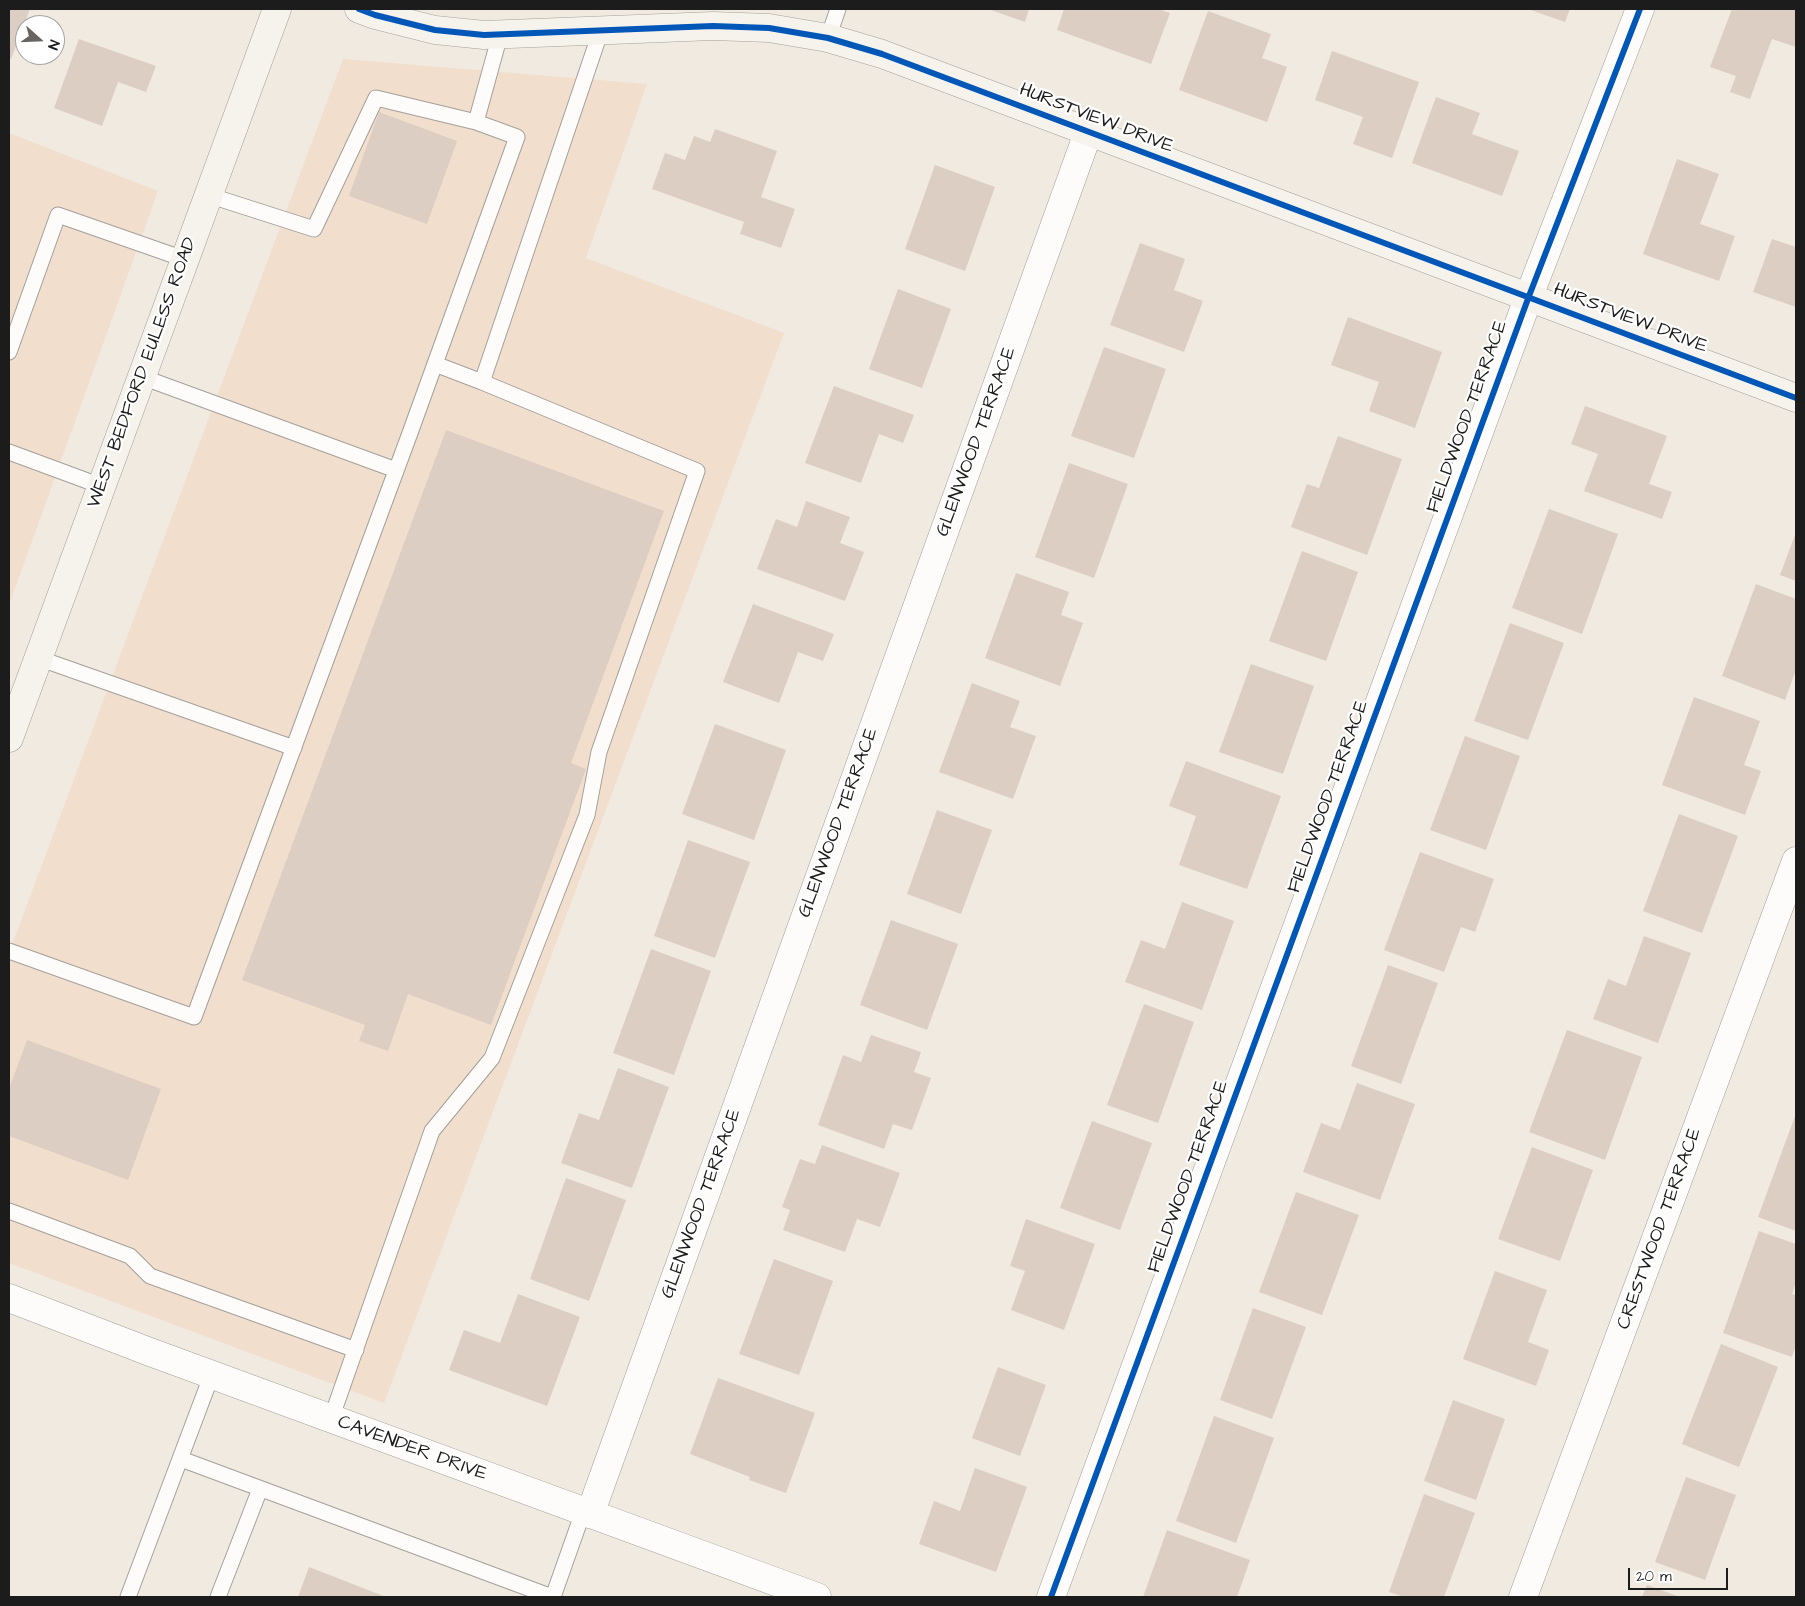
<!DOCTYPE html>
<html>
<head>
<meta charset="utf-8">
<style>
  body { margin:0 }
  #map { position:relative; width:1805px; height:1606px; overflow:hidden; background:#f1eae0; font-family:"Architects Daughter",sans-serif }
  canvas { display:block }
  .frame { position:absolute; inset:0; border:10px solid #1c1c1c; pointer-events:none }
  .north { position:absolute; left:15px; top:15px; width:50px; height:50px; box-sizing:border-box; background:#fff; border:1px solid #a4a4a4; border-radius:50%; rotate:110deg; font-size:14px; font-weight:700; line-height:20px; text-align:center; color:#1c1c1c }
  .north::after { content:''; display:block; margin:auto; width:18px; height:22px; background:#676461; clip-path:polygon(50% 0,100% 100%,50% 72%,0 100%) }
  .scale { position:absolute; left:1628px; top:1568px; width:100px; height:22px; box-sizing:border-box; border:2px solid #1c1c1c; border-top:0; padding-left:6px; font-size:15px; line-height:18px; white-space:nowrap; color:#1c1c1c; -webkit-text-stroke:4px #fff; paint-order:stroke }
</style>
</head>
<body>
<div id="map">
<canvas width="1805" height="1606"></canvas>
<div class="frame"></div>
<div class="north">N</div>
<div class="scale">20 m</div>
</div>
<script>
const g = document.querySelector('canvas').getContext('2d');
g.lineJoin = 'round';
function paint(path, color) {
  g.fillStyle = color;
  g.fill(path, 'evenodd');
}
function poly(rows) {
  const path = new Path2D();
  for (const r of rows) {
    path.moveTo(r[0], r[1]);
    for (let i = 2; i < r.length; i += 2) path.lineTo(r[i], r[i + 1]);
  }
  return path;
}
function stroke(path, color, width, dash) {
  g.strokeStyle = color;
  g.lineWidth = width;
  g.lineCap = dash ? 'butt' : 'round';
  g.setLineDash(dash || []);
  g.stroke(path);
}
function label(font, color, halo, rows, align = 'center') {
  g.font = font + ' "Architects Daughter",sans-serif';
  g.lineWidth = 4.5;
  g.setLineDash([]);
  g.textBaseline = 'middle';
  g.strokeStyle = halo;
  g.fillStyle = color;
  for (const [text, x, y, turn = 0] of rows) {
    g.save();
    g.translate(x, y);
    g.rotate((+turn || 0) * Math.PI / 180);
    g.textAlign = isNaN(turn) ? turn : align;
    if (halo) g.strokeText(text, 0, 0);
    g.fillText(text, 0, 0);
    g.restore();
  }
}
paint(poly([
  [343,59,647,84,586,258,784,333,384,1403,9,1263,9,953],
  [9,133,158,191,9,605]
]), '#f1decd');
paint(poly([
  [9,9,30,9,11,59,9,58],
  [988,9,1029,9,1025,22],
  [1064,9,1158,9,1170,13,1151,64,1057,30],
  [1528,9,1570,9,1565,22],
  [1732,9,1796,9,1796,47,1772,39,1750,99,1730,92,1736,76,1710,67],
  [1208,11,1271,34,1262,58,1287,67,1267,122,1179,90],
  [79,39,156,66,146,92,118,82,102,126,54,108],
  [1332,51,1419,82,1392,158,1353,144,1363,117,1315,100],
  [1436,97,1480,113,1472,134,1519,151,1502,196,1412,163],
  [379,112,457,141,427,224,349,196],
  [715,129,777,151,761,197,795,209,781,248,740,234,744,222,652,189,665,153,685,160,694,136,710,142],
  [1677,159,1719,174,1700,224,1735,236,1719,281,1643,254],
  [935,165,995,187,965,271,905,249],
  [1772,239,1796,247,1796,307,1753,292],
  [1140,243,1185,259,1174,290,1203,301,1184,352,1110,325],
  [898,289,951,309,922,388,869,369],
  [1348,317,1442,352,1415,428,1369,411,1379,382,1331,365],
  [1104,347,1166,369,1134,458,1071,436],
  [834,386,914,415,903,443,879,434,861,483,805,463],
  [1585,406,1667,436,1649,484,1672,492,1662,519,1584,491,1598,454,1571,444],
  [446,430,664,511,571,763,586,769,491,1025,408,994,388,1051,359,1041,365,1025,242,980],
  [1338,436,1402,459,1367,555,1291,527,1307,484,1319,488],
  [1069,463,1128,484,1094,578,1035,557],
  [806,501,850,517,840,543,864,552,845,601,757,569,776,519,797,527],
  [1549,509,1618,534,1582,634,1512,608],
  [1796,532,1796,581,1780,575],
  [1302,551,1358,572,1326,661,1269,641],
  [1016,573,1069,592,1061,615,1083,623,1060,686,985,658],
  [1756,584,1796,599,1796,670,1785,700,1722,676],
  [753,604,834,634,823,661,798,652,779,703,723,682],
  [1510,623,1564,643,1528,740,1474,721],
  [1251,664,1314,686,1283,774,1219,752],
  [972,683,1020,701,1010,727,1036,736,1013,799,939,772],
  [1694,697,1760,721,1744,765,1761,771,1745,815,1662,785],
  [715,724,786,750,754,840,682,814],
  [1465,736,1520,756,1486,850,1430,830],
  [1186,761,1281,796,1247,889,1179,865,1196,816,1169,806],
  [937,810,992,830,961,914,907,894],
  [1679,814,1738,836,1702,933,1643,911],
  [688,840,750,862,715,958,654,936],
  [1420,852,1494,879,1475,932,1461,927,1444,972,1384,950],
  [1182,902,1234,921,1202,1010,1125,982,1141,940,1165,949],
  [891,920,958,944,927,1030,860,1005],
  [1644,936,1691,953,1658,1043,1593,1019,1608,979,1626,986],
  [651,949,711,971,674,1075,613,1053],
  [1388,965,1438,983,1401,1084,1351,1066],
  [1144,1004,1194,1022,1158,1123,1107,1105],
  [1567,1030,1642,1057,1605,1160,1529,1132],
  [871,1035,921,1052,914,1072,931,1078,912,1130,893,1124,884,1149,818,1125,843,1055,861,1062],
  [27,1040,161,1089,128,1180,9,1136,9,1089],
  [618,1068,669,1087,632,1188,561,1163,579,1113,599,1120],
  [1357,1083,1415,1104,1380,1200,1303,1172,1321,1123,1340,1130],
  [1795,1116,1796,1116,1796,1231,1758,1217],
  [1092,1121,1152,1143,1120,1230,1060,1208],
  [822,1145,900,1173,880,1227,857,1219,845,1252,783,1230,790,1210,782,1207,800,1159,815,1164],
  [1532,1147,1593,1170,1560,1261,1498,1239],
  [566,1178,626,1200,589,1301,530,1279],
  [1296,1192,1359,1215,1322,1315,1259,1292],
  [1026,1219,1095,1244,1064,1330,1011,1310,1025,1271,1010,1266],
  [1759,1231,1796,1244,1796,1282,1792,1294,1796,1295,1796,1345,1792,1357,1723,1333],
  [774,1259,833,1281,799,1375,739,1354],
  [1495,1271,1547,1290,1528,1342,1549,1350,1536,1386,1463,1359],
  [518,1294,580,1317,547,1406,449,1370,464,1330,500,1343],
  [1253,1308,1306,1327,1272,1419,1220,1400],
  [1721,1344,1778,1367,1739,1467,1682,1444],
  [998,1367,1046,1385,1020,1456,972,1438],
  [718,1378,815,1413,786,1493,749,1480,750,1477,690,1454],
  [1453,1400,1505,1419,1476,1500,1424,1481],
  [1214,1416,1274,1438,1236,1543,1176,1521],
  [975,1468,1027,1487,996,1572,919,1544,934,1501,960,1511],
  [1686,1477,1736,1495,1705,1580,1655,1562],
  [1424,1494,1475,1513,1444,1597,1404,1597,1389,1592],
  [1167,1530,1250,1560,1237,1597,1143,1597],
  [309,1567,386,1597,298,1597],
  [1647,1585,1680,1597,1642,1597]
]), '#dccec3');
const lane = poly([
  [828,38,838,9],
  [208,195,314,229,376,98,476,122],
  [9,352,58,215,184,259],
  [435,364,482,382,601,30],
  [142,377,396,470],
  [9,452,101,486],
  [38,658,294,748],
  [9,951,194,1017,410,433,517,137,476,122,500,35],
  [9,1211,130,1256,150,1276,356,1350],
  [331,1419,432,1131,492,1058,587,815,599,752,697,471,482,382],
  [181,1459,552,1597],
  [128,1597,212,1374],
  [218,1597,260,1489],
  [553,1597,583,1512]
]);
const street = poly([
  [9,1298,150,1352,817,1597],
  [590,1514,1088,133],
  [1051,1597,1529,296,1640,9],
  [1523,1597,1796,861]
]);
const secondary = poly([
  [359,9,375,15,435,30,484,35,713,26,769,28,828,38,882,54,1796,398],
  [9,738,277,9]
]);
stroke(lane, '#a4a09b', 17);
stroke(street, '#a4a09b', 29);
stroke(secondary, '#a4a09b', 29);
stroke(lane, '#fdfcfa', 15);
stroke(street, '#fdfcfa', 28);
stroke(secondary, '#f6f2ec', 28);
stroke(poly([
  [359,9,375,15,435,30,484,35,713,26,769,28,828,38,882,54,1796,398],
  [1051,1597,1529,296,1640,9]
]), '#0057b8', 6);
label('19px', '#1c1c1c', '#fff', [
  ["HURSTVIEW DRIVE",1096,119,21],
  ["HURSTVIEW DRIVE",1630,319,21],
  ["WEST BEDFORD EULESS ROAD",143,373,-70],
  ["FIELDWOOD TERRACE",1468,417,-70],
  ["GLENWOOD TERRACE",977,442,-70],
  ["FIELDWOOD TERRACE",1329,797,-70],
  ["GLENWOOD TERRACE",839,823,-70],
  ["FIELDWOOD TERRACE",1189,1177,-70],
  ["GLENWOOD TERRACE",702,1204,-70],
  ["CRESTWOOD TERRACE",1660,1229,-70],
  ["CAVENDER DRIVE",412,1449,20]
]);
</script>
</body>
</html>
